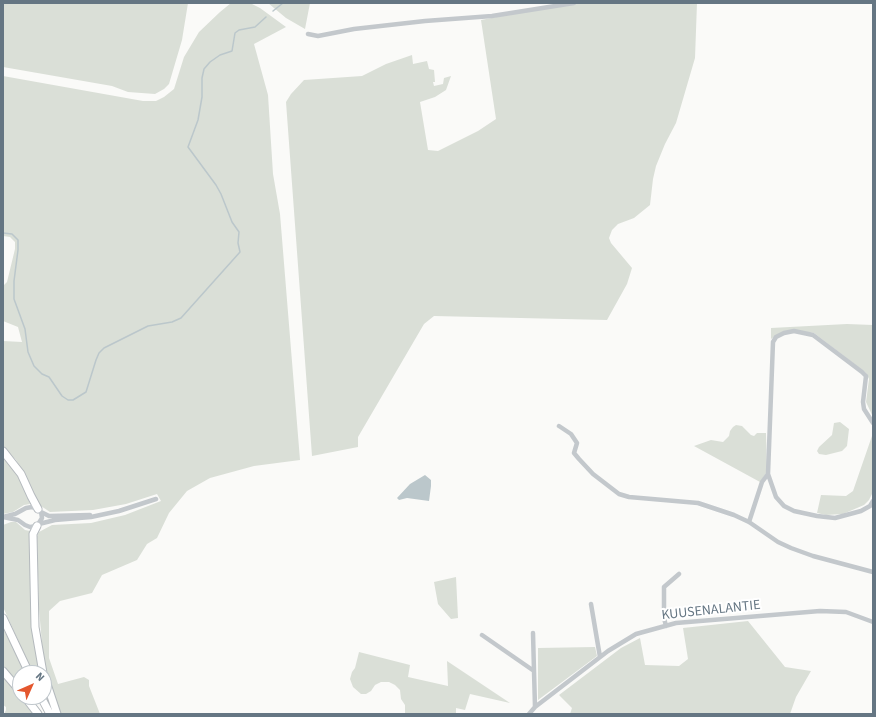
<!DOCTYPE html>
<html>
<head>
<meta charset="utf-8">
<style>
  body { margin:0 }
  #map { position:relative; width:876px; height:717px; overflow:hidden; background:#fafaf8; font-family:"Source Sans 3",sans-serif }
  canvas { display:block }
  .frame { position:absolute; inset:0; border:4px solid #657683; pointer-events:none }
  .north { position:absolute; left:12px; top:665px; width:40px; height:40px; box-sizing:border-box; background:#fff; border:1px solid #c1c8cd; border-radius:50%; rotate:45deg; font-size:11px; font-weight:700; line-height:16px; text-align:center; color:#657683 }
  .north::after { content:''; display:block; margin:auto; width:14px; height:18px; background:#e4572e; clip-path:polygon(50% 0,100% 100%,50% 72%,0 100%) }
</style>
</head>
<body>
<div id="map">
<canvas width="876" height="717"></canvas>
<div class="frame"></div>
<div class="north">N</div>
</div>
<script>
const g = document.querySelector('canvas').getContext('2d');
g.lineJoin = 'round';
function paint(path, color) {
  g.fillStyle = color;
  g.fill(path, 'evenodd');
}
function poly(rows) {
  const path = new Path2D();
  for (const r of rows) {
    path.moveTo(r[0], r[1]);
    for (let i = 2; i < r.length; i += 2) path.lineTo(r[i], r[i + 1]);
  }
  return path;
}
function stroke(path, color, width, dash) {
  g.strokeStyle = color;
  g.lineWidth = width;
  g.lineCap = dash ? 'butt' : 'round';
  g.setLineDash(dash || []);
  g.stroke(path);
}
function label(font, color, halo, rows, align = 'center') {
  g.font = font + ' "Source Sans 3",sans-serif';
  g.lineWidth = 4;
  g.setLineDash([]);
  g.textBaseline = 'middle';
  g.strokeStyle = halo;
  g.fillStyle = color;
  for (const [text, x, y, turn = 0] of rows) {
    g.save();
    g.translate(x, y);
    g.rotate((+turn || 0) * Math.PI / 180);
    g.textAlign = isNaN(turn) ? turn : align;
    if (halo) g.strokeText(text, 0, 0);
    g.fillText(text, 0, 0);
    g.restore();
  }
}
paint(poly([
  [3,3,188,3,182,40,169,84,164,89,155,94,128,92,112,86,3,67],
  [231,3,250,3,260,8,286,27,254,44,268,95,273,174,280,214,300,460,254,466,210,478,187,491,169,513,157,538,147,544,137,560,102,575,92,593,60,601,49,611,49,658,58,684,84,677,89,680,89,686,100,714,61,714,47,673,43,655,39,609,37,536,39,532,52,525,91,523,125,515,161,501,157,494,126,504,93,510,50,512,41,506,34,497,27,479,16,460,3,446,3,341,22,342,18,327,3,321,3,286,7,282,15,249,15,242,10,237,3,236,3,76,143,101,156,101,164,97,174,89,184,57,199,32,220,12],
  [268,3,310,3,305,29,286,18],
  [570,3,697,3,695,58,676,123,665,144,656,166,653,179,650,205,634,218,618,224,612,230,609,238,611,243,632,268,627,284,607,320,434,316,424,324,358,437,358,447,312,456,286,102,291,94,304,80,362,76,386,64,412,55,413,64,427,61,429,69,434,70,435,82,433,82,434,86,443,84,444,78,451,76,446,90,435,97,420,102,428,150,438,151,478,131,496,119,481,20],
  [847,324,873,325,873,417,866,402,869,379,866,373,814,333,793,330,774,337,771,339,771,328],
  [840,422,849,429,847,446,842,451,826,455,819,454,817,451,819,447,832,435,834,423],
  [736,425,742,426,751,435,754,436,757,433,766,433,767,472,760,482,694,446,711,440,723,442,729,436,730,431,733,427],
  [873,433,873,492,869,500,864,505,843,514,826,515,817,513,821,495,846,496,853,491],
  [3,455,18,474,30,504,24,505,13,512,3,514],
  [11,522,16,522,25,530,30,531,33,625,35,650,40,673,33,673,3,607,3,525],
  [456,577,458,618,451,619,438,604,434,582],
  [748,621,785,667,811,671,796,697,790,714,570,714,572,708,559,695,621,648,640,638,645,665,679,666,688,659,683,628],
  [3,628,25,673,20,673,20,687,3,668],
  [595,647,597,656,538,700,538,648],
  [359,652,410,665,408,677,448,686,447,661,510,703,470,694,465,710,456,708,456,714,405,714,405,705,401,699,400,690,395,685,389,682,381,682,375,685,371,691,366,694,361,694,353,687,350,679,352,672,355,668],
  [3,677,21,698,33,714,4,714,6,710,6,707,3,705]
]), '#dadfd7');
paint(poly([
  [425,475,431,480,431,486,429,501,407,498,399,500,397,498,410,484]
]), '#bbc7cb');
stroke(poly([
  [273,11,283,3],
  [3,233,12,234,18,240,18,250,14,281,14,299,25,329,28,352,34,366,42,374,49,377,62,396,68,400,73,400,86,392,96,360,99,353,104,348,148,326,172,322,181,318,240,252,238,243,239,232,232,222,221,194,216,185,188,147,198,120,202,97,202,78,204,69,210,62,220,55,232,51,235,33,239,30,255,27,266,17]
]), '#bbc7cb', 1.5);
const highway = poly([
  [3,451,21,474,31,496,38,509],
  [37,526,33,534,35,627,43,673],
  [3,618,29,673],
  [3,671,20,691],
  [44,675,57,714],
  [25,697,38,714],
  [41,697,50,714]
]);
stroke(highway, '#b4b9bd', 9);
stroke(poly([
  [308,34,318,36,354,29,425,21,492,16,574,3],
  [873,423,864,409,863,402,866,376,862,372,813,335,794,331,784,333,776,337,773,342,768,474,776,497,784,506,794,511,817,516,835,518,861,511,870,506,873,501],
  [559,426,571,434,577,443,574,453,579,459,593,474,619,494,629,497,698,503,734,515,749,522,778,542,791,548,813,556,873,572],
  [41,512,49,516,90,515],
  [3,517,15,514,26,508,32,507,38,509,41,512,42,518,37,526,30,527,25,525,18,520,3,517],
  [749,522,762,482,768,474],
  [39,524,55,520,91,517,119,511,156,499],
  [591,604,600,657],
  [666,626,664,618,664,587,679,574],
  [533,633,534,671],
  [482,635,534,671,535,707],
  [529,714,535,707,608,651,636,634,676,623,820,611,846,612,873,622]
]), '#c3c8cc', 4.5);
stroke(highway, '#fff', 7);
label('14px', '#657683', '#fff', [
  ["KUUSENALANTIE",711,611,-6]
]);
</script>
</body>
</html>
